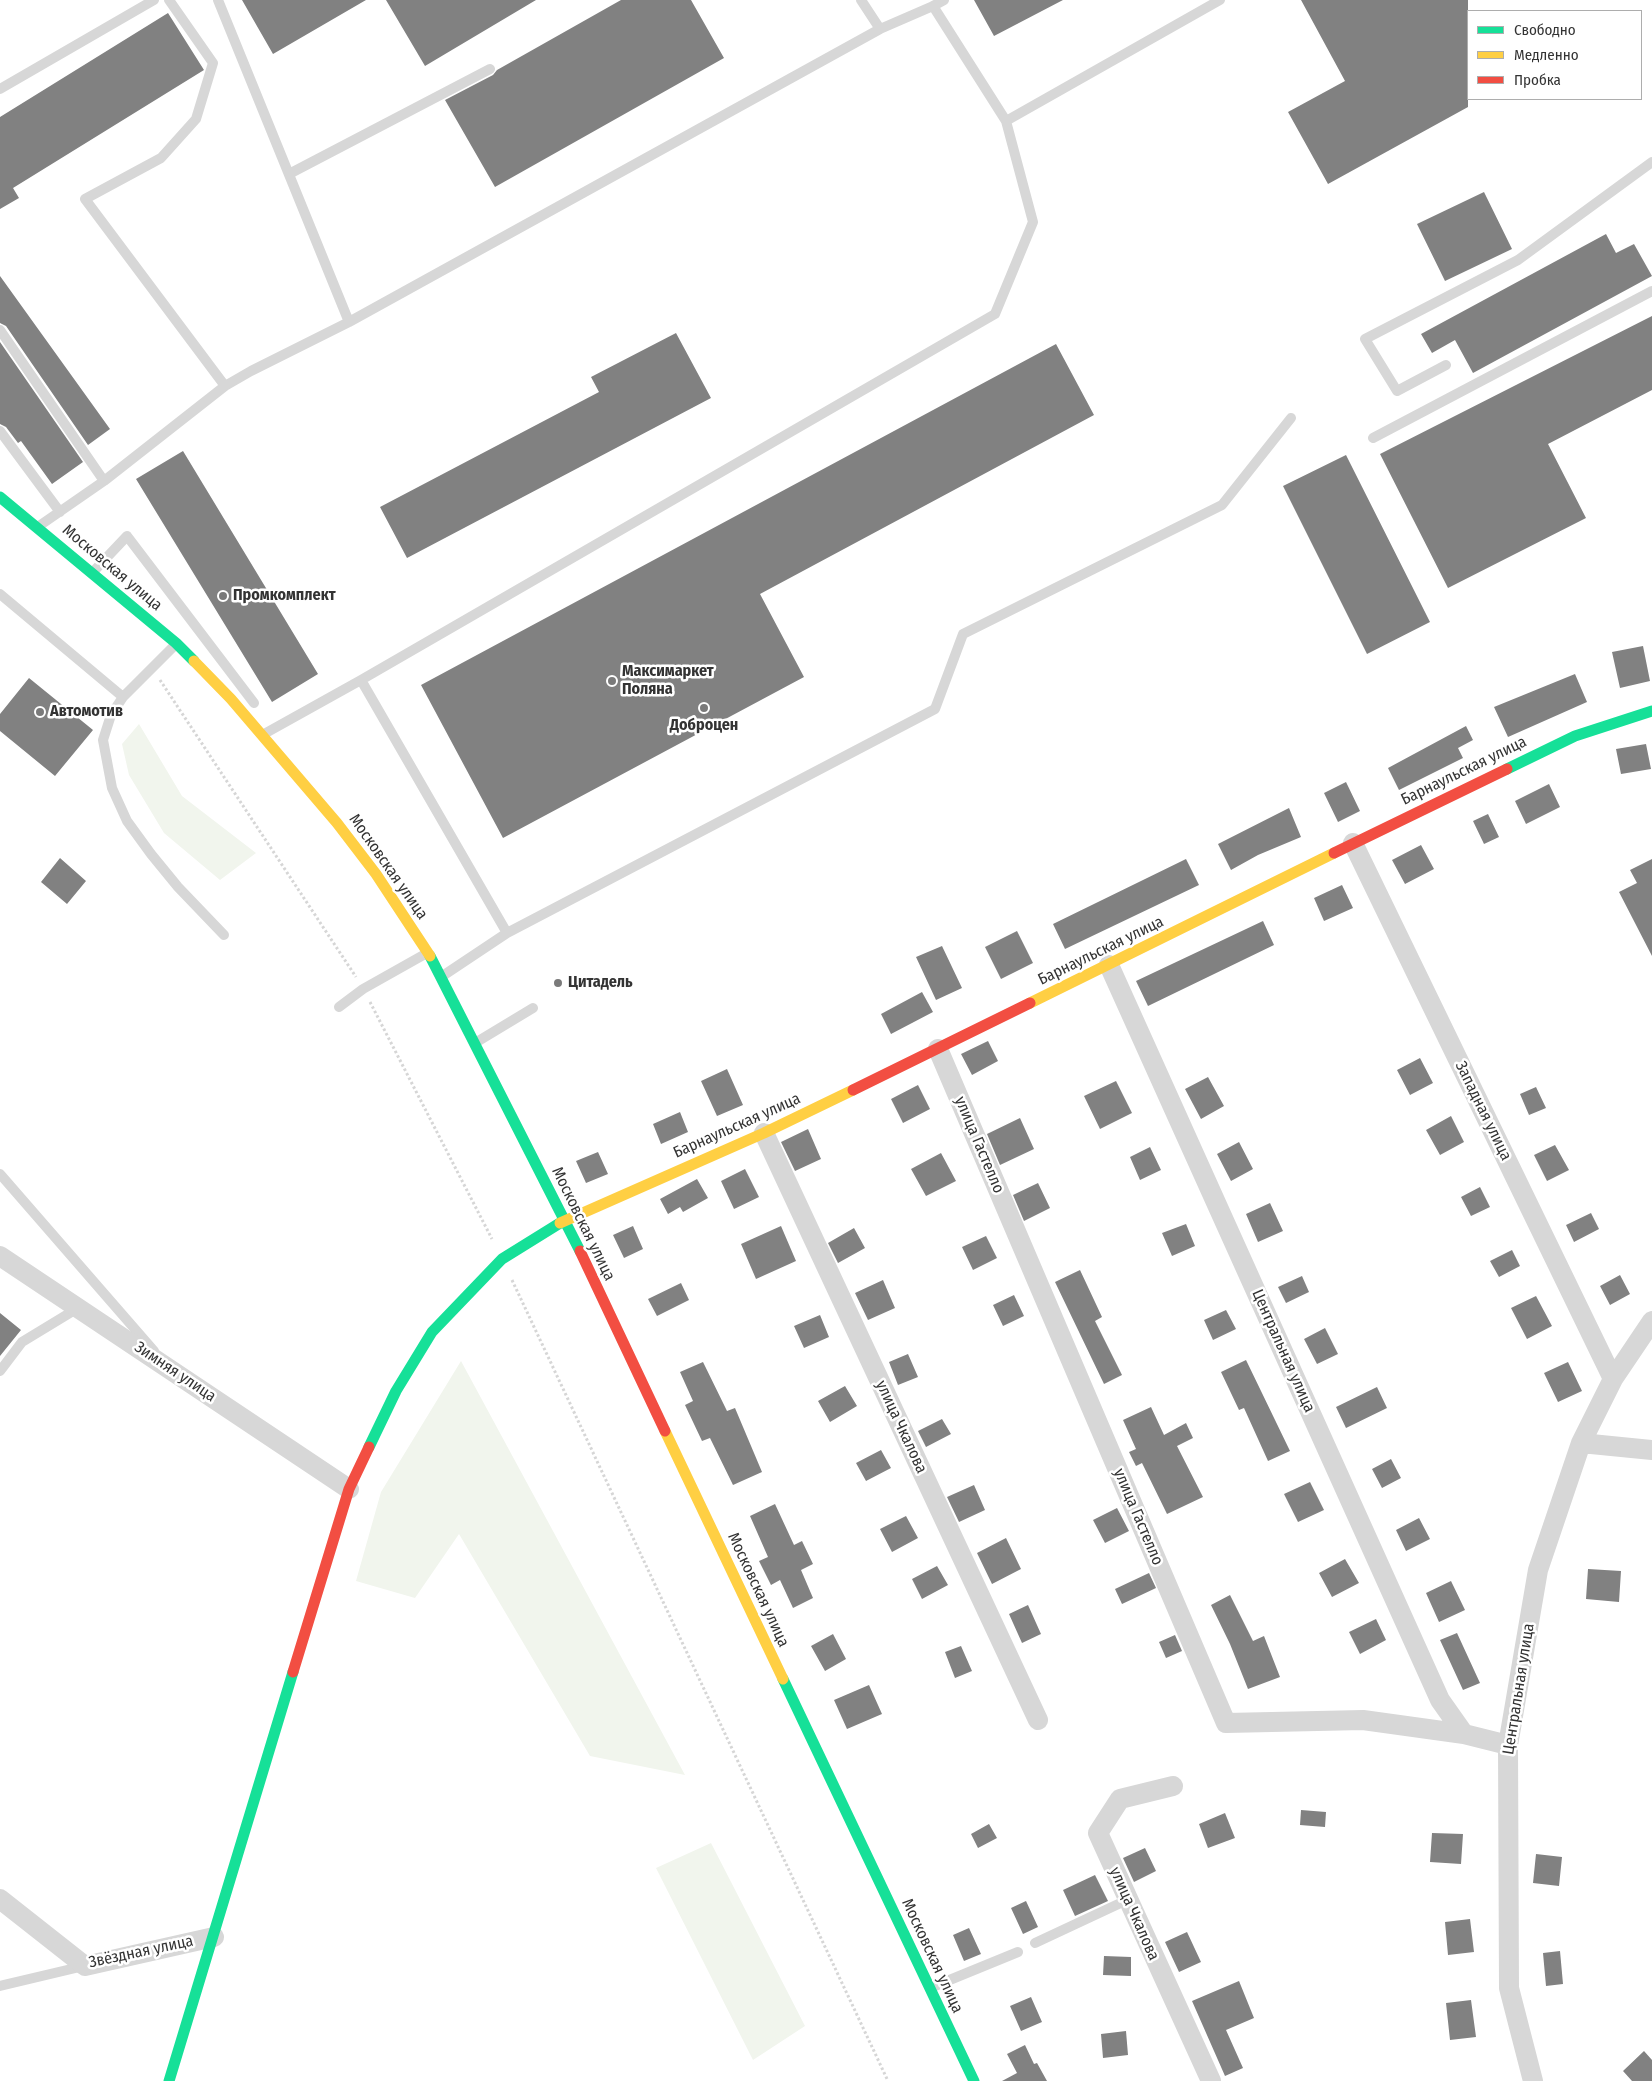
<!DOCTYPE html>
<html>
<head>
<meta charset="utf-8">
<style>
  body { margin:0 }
  #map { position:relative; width:1652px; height:2081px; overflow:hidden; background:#fff; font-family:"Fira Sans Condensed",sans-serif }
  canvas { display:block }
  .legend { position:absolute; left:1467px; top:10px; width:175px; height:90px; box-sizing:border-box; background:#fff; border:1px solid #adadad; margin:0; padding:6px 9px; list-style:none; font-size:15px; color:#333 }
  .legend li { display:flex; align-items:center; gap:10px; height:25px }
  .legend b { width:25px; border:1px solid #adadad }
</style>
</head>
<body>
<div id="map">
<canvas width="1652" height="2081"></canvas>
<ul class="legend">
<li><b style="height:6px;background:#16e098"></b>Свободно</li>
<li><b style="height:6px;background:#ffcf43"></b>Медленно</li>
<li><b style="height:6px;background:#f24e42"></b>Пробка</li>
</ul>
</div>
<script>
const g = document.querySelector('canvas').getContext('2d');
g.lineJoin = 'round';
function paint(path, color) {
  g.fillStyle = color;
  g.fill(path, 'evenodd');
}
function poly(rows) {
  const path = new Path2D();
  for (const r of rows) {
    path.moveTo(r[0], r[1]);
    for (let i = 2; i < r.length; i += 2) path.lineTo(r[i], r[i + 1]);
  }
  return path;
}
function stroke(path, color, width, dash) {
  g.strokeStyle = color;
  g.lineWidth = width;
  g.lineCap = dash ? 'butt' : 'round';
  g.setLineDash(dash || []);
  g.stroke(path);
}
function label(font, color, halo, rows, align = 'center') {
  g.font = font + ' "Fira Sans Condensed",sans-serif';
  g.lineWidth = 5;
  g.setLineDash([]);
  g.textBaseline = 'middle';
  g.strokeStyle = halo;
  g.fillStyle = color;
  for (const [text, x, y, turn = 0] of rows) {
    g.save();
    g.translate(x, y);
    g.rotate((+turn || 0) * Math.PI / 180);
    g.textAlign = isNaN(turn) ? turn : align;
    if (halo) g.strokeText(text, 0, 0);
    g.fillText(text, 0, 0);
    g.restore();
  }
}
paint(poly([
  [139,724,182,796,256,853,220,880,164,833,129,775,122,744],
  [461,1361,685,1775,590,1756,459,1534,415,1598,356,1581,381,1492],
  [711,1843,805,2026,753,2060,656,1868]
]), '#f1f5ed');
paint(poly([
  [242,0,366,0,273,54],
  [386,0,536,0,425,66],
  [621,0,691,0,724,58,495,187,445,100,493,75,497,70],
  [974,0,1063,0,994,36],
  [1301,0,1468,0,1468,107,1328,184,1288,112,1345,81],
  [168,13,204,70,13,188,19,198,0,209,0,117],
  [1484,192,1512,249,1445,281,1417,224],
  [1606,234,1616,253,1634,244,1652,276,1473,373,1455,340,1432,353,1421,334],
  [0,276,110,429,88,445,6,326,0,323],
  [1652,316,1652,390,1548,444,1586,518,1448,588,1380,454],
  [676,333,711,398,407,558,380,507,599,392,591,377],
  [0,342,83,462,52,484,21,441,18,443,6,427,0,424],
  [1056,344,1094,415,760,594,804,677,503,838,421,685],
  [183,451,318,674,272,702,136,479],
  [1346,455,1430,622,1367,654,1283,486],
  [1643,646,1650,681,1620,688,1612,652],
  [1575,674,1587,702,1508,737,1494,707],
  [29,678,93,730,55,776,0,731,0,714],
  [1466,726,1473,740,1458,748,1463,758,1399,790,1388,768],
  [1646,744,1651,769,1621,774,1616,749],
  [1346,782,1360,811,1338,822,1324,793],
  [1549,784,1560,807,1526,824,1515,801],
  [1289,808,1301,837,1258,855,1231,870,1218,844],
  [1488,814,1499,837,1484,844,1473,821],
  [1421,845,1434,869,1405,884,1392,860],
  [60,858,86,881,67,904,41,882],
  [1186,859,1199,885,1065,949,1053,924],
  [1652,859,1652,956,1619,892,1637,883,1630,870],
  [1342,885,1353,908,1324,921,1314,898],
  [1263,921,1274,945,1148,1006,1136,981],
  [1017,931,1033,963,1001,979,985,947],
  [942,946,962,988,936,1000,916,957],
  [922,992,933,1012,891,1034,881,1014],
  [988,1041,998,1061,972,1075,961,1054],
  [1420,1058,1433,1083,1410,1095,1397,1070],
  [727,1069,743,1105,717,1116,701,1081],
  [1208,1077,1224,1106,1201,1119,1185,1089],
  [1116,1081,1132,1113,1100,1129,1084,1096],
  [918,1085,930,1109,903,1123,891,1099],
  [1536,1087,1546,1108,1529,1115,1520,1094],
  [680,1112,688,1132,661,1144,653,1124],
  [1451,1116,1464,1142,1440,1155,1426,1130],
  [1020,1118,1034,1149,1000,1165,987,1134],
  [808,1129,821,1159,795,1171,781,1142],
  [1239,1142,1253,1169,1231,1181,1217,1154],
  [1555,1145,1569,1170,1547,1181,1534,1155],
  [1150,1147,1161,1170,1140,1180,1130,1157],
  [598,1152,608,1174,586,1183,576,1161],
  [941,1153,956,1181,926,1196,911,1169],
  [745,1169,759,1197,734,1209,721,1181],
  [697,1179,708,1198,683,1212,680,1207,668,1214,660,1199],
  [1038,1183,1050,1208,1024,1221,1013,1195],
  [1480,1187,1490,1207,1471,1216,1461,1197],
  [1270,1203,1283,1231,1258,1242,1246,1214],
  [1591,1213,1599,1229,1574,1242,1566,1225],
  [1186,1224,1195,1246,1172,1256,1162,1233],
  [633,1226,643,1249,624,1258,613,1235],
  [781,1226,796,1261,756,1279,741,1244],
  [854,1228,865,1248,838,1263,828,1243],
  [986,1236,997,1258,973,1270,962,1247],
  [1512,1250,1520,1266,1499,1277,1490,1261],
  [1080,1270,1102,1317,1095,1321,1122,1375,1104,1384,1055,1282],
  [1620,1275,1630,1294,1610,1305,1600,1286],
  [1302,1276,1309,1292,1286,1303,1278,1287],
  [883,1280,895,1308,868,1320,855,1293],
  [681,1283,689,1300,657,1316,648,1299],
  [1014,1295,1024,1316,1003,1326,993,1305],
  [1536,1296,1552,1326,1527,1339,1511,1308],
  [1226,1310,1236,1329,1213,1340,1204,1320],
  [0,1313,21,1330,0,1356],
  [820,1315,829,1337,804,1348,794,1326],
  [1325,1328,1338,1354,1317,1364,1304,1339],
  [908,1354,918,1377,898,1385,889,1362],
  [1246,1360,1290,1451,1268,1461,1244,1408,1239,1410,1221,1372],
  [703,1362,727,1411,735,1408,762,1472,733,1485,710,1438,702,1441,685,1405,693,1401,680,1372],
  [1568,1362,1582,1391,1558,1402,1544,1373],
  [845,1386,857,1406,830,1422,818,1401],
  [1377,1387,1387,1408,1346,1428,1336,1407],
  [1151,1407,1164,1435,1186,1423,1193,1438,1177,1446,1203,1497,1167,1514,1142,1463,1136,1466,1129,1452,1136,1449,1123,1420],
  [942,1419,951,1434,926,1447,918,1431],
  [881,1450,891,1468,866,1481,856,1463],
  [1391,1459,1401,1478,1382,1488,1372,1469],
  [1310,1482,1324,1510,1298,1522,1284,1494],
  [974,1485,985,1510,959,1522,947,1497],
  [775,1504,794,1545,802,1541,813,1564,801,1570,813,1598,793,1608,780,1580,771,1585,759,1561,768,1557,750,1516],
  [1117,1508,1129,1531,1105,1543,1093,1520],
  [906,1516,918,1538,892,1552,880,1529],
  [1419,1518,1430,1539,1406,1551,1396,1530],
  [1006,1538,1021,1569,992,1584,977,1553],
  [1345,1559,1359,1583,1332,1597,1319,1573],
  [937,1566,948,1585,922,1599,912,1579],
  [1588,1569,1621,1571,1619,1602,1586,1599],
  [1149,1573,1156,1588,1122,1604,1115,1589],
  [1451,1581,1465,1610,1439,1622,1426,1593],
  [1230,1595,1253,1641,1264,1636,1280,1677,1248,1689,1230,1644,1211,1605],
  [1028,1605,1041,1634,1022,1643,1009,1614],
  [1376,1619,1386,1640,1360,1654,1349,1632],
  [1457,1633,1480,1683,1463,1690,1440,1640],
  [833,1634,846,1659,825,1671,811,1646],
  [1175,1635,1182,1651,1166,1658,1159,1642],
  [961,1646,972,1671,955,1678,945,1652],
  [869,1685,882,1714,847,1729,834,1700],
  [1301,1810,1326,1812,1325,1827,1300,1825],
  [1225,1813,1235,1838,1208,1848,1199,1824],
  [989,1824,997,1838,978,1848,971,1834],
  [1432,1833,1463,1834,1461,1864,1430,1862],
  [1145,1848,1156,1871,1134,1882,1123,1858],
  [1536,1854,1562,1857,1559,1886,1533,1883],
  [1095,1875,1108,1901,1075,1916,1063,1890],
  [1026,1901,1038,1927,1023,1934,1011,1908],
  [1470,1919,1474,1952,1448,1955,1445,1922],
  [969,1928,981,1954,964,1961,953,1935],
  [1187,1932,1201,1962,1179,1972,1165,1942],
  [1560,1951,1563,1984,1546,1986,1543,1953],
  [1104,1956,1131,1957,1131,1976,1103,1975],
  [1239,1981,1254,2018,1226,2030,1243,2068,1225,2076,1192,2001],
  [1031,1997,1042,2022,1021,2031,1010,2006],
  [1471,2000,1476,2037,1450,2040,1446,2003],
  [1126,2031,1128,2055,1103,2058,1101,2034],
  [1025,2045,1034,2064,1037,2063,1047,2081,1002,2081,1017,2073,1007,2054],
  [1644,2051,1652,2060,1652,2081,1632,2081,1623,2071]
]), '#818181');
stroke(poly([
  [160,680,356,977],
  [370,1002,492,1239],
  [512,1280,888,2081]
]), '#d6d6d6', 3, [2.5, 2.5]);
stroke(poly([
  [169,0,213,63,196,119,161,158,85,199,225,386],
  [218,0,349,322],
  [861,0,880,29],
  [933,6,944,0],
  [0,89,154,0],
  [1006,121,1220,0],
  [289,174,490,69],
  [0,330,104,481],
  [1446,365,1397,391,1365,339,1518,260,1652,162],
  [0,431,60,512],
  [1373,438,1652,291],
  [39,526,104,481,225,386,251,371,349,322,880,29,933,6,1006,121,1033,222,995,314,361,680,264,734],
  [93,572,127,536,254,703],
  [0,594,123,697,175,645],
  [361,680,507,933],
  [123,697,111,715,103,740,112,788,127,821,151,854,178,887,224,935],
  [441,977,507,933,935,709,963,634,1222,505,1291,418],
  [339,1007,363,989,427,953],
  [475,1043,533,1008],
  [0,1174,154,1351],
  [0,1371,22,1342,78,1308],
  [1035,1943,1127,1900],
  [0,1986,84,1966],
  [930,1988,1018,1952]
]), '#d7d7d7', 10);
stroke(poly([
  [1353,843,1613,1379],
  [1109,965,1440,1700,1464,1734],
  [938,1049,1226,1723,1363,1720,1464,1734,1508,1745],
  [764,1133,1038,1720],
  [0,1256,349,1489],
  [1581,1443,1652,1450],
  [1173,1786,1120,1799,1098,1833,1211,2081],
  [0,1899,85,1966,214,1937],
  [1533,2081,1509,1988,1508,1745,1538,1570,1581,1443,1613,1379,1652,1321]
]), '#d7d7d7', 20);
stroke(poly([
  [0,497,176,643,194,661],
  [1507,769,1575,736,1652,711],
  [430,956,580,1251],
  [369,1447,396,1391,432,1332,502,1259,560,1223],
  [783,1679,974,2081],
  [169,2081,293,1672]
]), '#16e098', 11);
stroke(poly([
  [194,661,231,699,337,823,376,874,430,956],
  [1030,1003,1334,853],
  [560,1223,764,1133,853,1090],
  [665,1431,783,1679]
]), '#ffcf43', 11);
stroke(poly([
  [1334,853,1507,769],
  [853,1090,1030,1003],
  [580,1251,665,1431],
  [293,1672,349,1489,369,1447]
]), '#f24e42', 11);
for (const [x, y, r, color] of [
  [223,596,5,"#7a7a7a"],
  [612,681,5,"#7a7a7a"],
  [704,708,5,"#7a7a7a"],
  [40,712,5,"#7a7a7a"],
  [558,983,5,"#7a7a7a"]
]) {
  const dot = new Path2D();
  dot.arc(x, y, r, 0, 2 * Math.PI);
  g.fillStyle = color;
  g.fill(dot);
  stroke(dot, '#fff', 2);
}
label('16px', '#333', '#fff', [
  ["Московская улица",112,568,40],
  ["Барнаульская улица",1464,771,-26],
  ["Московская улица",388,867,55],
  ["Барнаульская улица",1101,951,-26],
  ["Западная улица",1483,1111,64],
  ["Барнаульская улица",737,1126,-24],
  ["улица Гастелло",979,1145,67],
  ["Московская улица",583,1224,64],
  ["Центральная улица",1283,1351,66],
  ["Зимняя улица",175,1372,34],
  ["улица Чкалова",901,1427,65],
  ["улица Гастелло",1138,1517,67],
  ["Московская улица",758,1590,65],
  ["Центральная улица",1519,1689,-81],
  ["улица Чкалова",1134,1914,66],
  ["Звёздная улица",141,1952,-12],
  ["Московская улица",932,1956,65]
]);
label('bold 16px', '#333', '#fff', [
  ["Промкомплект",233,596],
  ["Максимаркет",622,672],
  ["Поляна",622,690],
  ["Автомотив",50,712],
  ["Доброцен",704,726,"center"],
  ["Цитадель",568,983]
], 'left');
</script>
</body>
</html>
